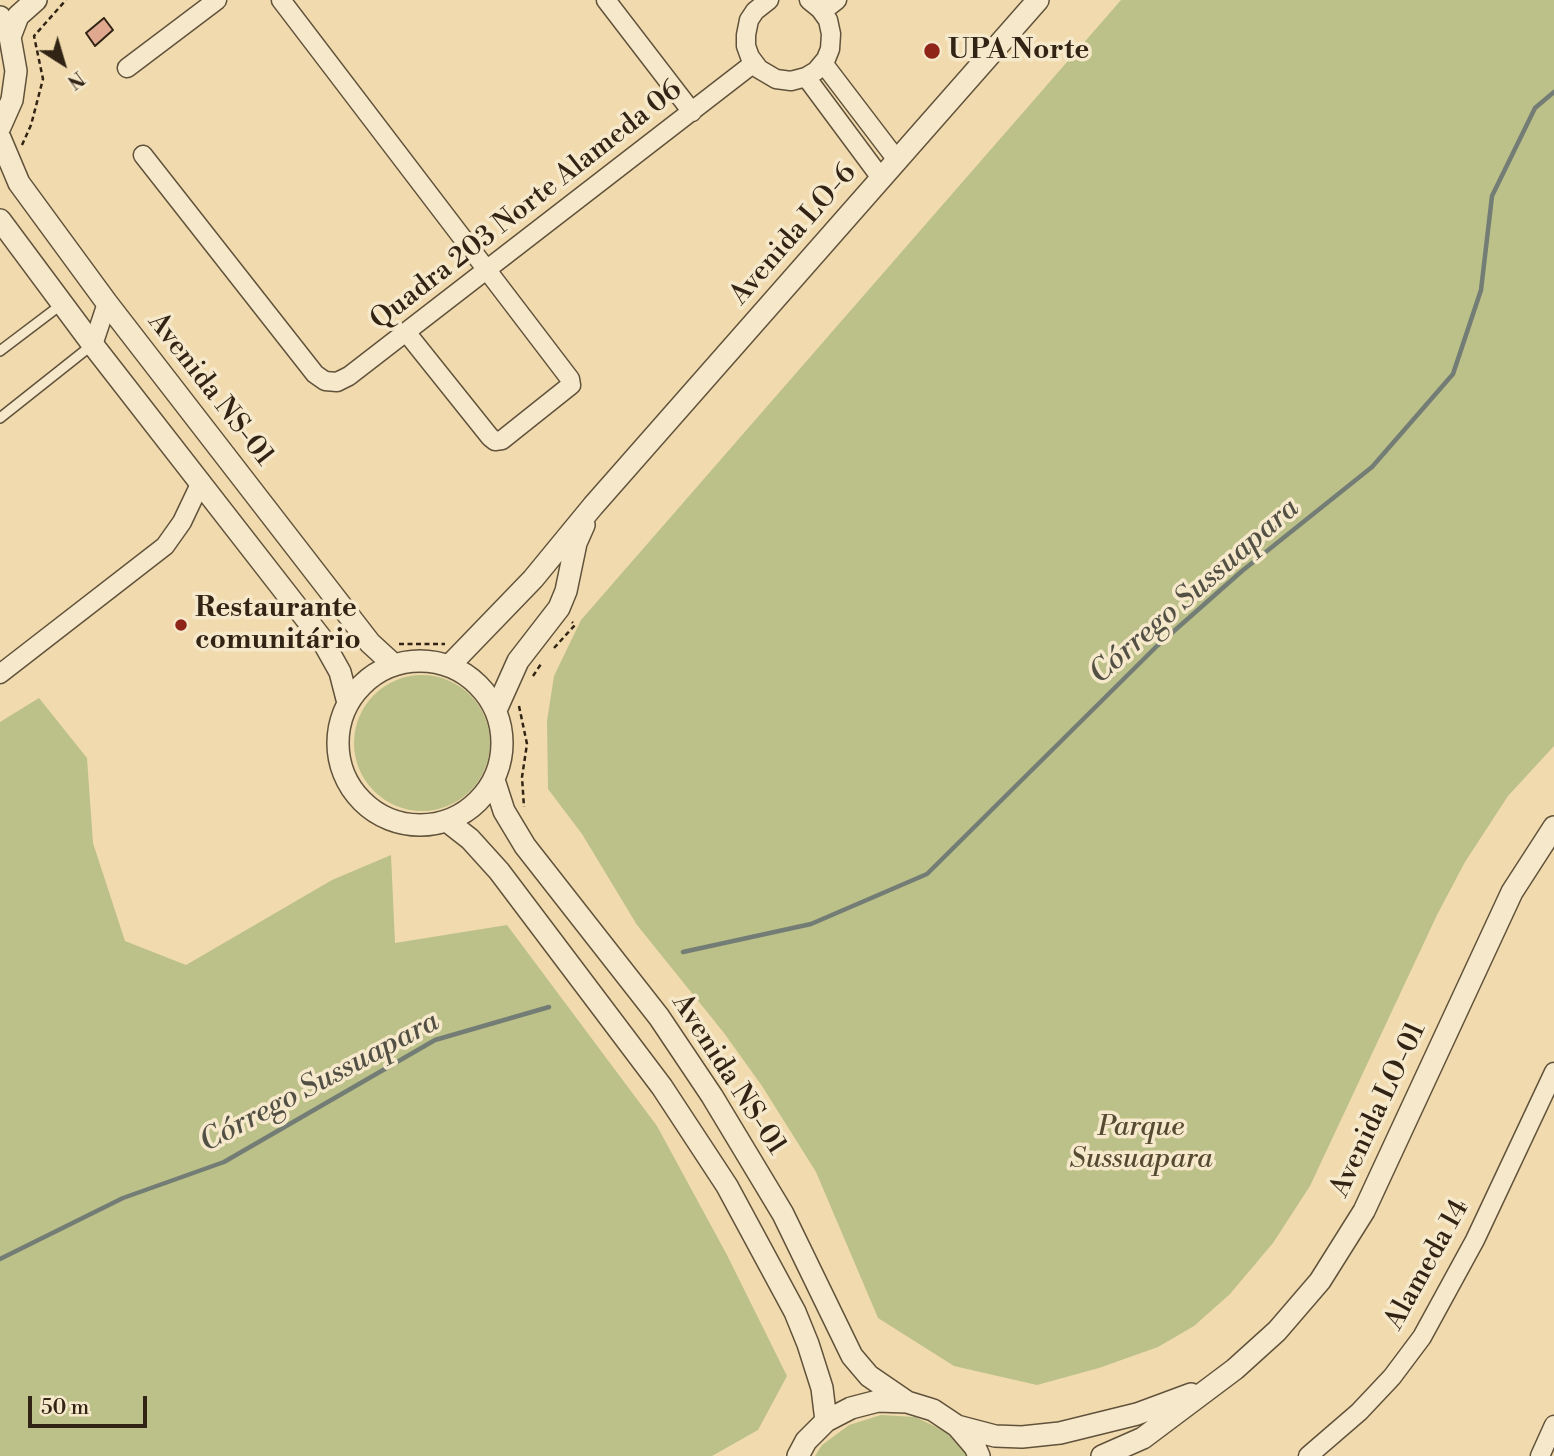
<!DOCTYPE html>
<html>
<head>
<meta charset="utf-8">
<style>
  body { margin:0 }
  #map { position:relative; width:1554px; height:1456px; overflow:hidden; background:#f1dbae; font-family:"Libre Bodoni",serif }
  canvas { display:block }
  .north { position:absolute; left:28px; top:28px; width:70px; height:70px; -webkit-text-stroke:5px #f6e8ca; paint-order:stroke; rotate:143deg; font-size:19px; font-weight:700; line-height:28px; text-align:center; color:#312415 }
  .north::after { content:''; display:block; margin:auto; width:24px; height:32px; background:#312415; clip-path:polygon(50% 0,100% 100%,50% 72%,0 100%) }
  .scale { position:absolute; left:28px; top:1396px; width:119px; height:32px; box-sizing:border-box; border:4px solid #312415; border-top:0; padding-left:9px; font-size:21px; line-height:24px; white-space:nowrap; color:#312415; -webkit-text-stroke:5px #f6e8ca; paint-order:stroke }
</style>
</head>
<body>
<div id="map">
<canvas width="1554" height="1456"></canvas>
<div class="north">N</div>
<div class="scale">50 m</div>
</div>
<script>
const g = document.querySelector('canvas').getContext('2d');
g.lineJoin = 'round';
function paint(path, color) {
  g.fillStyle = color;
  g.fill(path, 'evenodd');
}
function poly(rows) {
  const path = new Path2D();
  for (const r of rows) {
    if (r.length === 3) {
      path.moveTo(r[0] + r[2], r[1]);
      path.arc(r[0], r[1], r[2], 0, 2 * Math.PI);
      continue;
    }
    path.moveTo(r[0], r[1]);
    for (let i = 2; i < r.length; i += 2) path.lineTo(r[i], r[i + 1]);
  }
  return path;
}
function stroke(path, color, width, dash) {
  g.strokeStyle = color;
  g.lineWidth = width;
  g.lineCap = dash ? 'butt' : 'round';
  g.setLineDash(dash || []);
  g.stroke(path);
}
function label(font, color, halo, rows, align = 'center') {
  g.font = font + ' "Libre Bodoni",serif';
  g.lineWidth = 7;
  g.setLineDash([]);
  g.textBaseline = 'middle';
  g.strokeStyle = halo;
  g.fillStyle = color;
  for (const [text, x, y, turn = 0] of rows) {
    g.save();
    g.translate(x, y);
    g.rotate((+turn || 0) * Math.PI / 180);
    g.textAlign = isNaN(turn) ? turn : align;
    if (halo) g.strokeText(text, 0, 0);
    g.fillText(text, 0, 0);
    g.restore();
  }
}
paint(poly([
  [1121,0,1554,0,1554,746,1508,796,1465,862,1437,915,1310,1186,1273,1243,1230,1294,1194,1326,1158,1347,1099,1368,1037,1385,954,1366,878,1318,816,1172,762,1086,724,1033,637,925,582,834,548,789,547,721,554,676,581,620],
  [422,743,68],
  [39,698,87,758,93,843,125,941,186,965,332,880,391,855,395,943,507,925,657,1126,727,1255,787,1376,758,1430,712,1456,0,1456,0,722],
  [881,1415,915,1417,945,1431,969,1456,815,1456,822,1445,849,1425]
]), '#bcc089');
stroke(poly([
  [683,952,811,924,927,874,1157,646,1242,571,1372,467,1453,374,1481,290,1492,196,1535,108,1554,92],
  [0,1259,123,1198,224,1162,435,1040,549,1007]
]), '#737d75', 4.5);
const building = poly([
  [104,18,113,30,95,46,86,33,104,18]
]);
paint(building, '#dfa88f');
stroke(building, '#312415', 2);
const service = poly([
  [0,351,62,304],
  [0,418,92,345]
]);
const minor = poly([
  [281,0,570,379,571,385,502,440,495,441,490,437,406,332],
  [606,0,692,112],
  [769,0,755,11,749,20,746,35,746,46,750,57,759,69,776,79,791,81,806,77,816,71,826,59,830,49,831,34,828,20,820,9,809,0],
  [823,11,837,0],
  [823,63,897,160],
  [127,68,217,0],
  [806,77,881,178],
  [143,155,315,374,325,381,337,382,349,376,754,63],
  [93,345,107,303],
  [0,674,165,546,182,522,201,482],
  [1308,1456,1359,1412,1392,1377,1422,1337,1475,1240,1554,1072],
  [1540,1456,1554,1425]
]);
const tertiary = poly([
  [0,17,10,37,16,71,12,100,0,127],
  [10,37,18,16,36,0],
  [0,138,19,183,107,303,370,643,394,665],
  [0,220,93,345,321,638,340,672,348,703],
  [420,743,82],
  [449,666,533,579,593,506,1038,0],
  [496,710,518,661,559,608,566,591,576,543,584,525],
  [494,780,504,811,525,846,659,1017,712,1096,783,1214,852,1356,869,1376,907,1402],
  [447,821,470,839,499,871,662,1087,727,1186,795,1312,808,1344,822,1388,826,1421],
  [957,1426,995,1436,1022,1437,1060,1433,1137,1414,1191,1394],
  [798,1456,806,1441,826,1421,851,1408,878,1401,907,1402,933,1410,957,1426,975,1447,979,1456],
  [1102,1456,1143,1438,1235,1369,1277,1331,1320,1281,1364,1211,1512,892,1554,827]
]);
stroke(service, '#61523b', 12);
stroke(minor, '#61523b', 21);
stroke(tertiary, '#61523b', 24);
stroke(poly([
  [22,145,31,125,43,79,34,36,66,0],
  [399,644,445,644],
  [554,648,575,625,572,622],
  [533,676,541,664],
  [519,706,527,744,522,777,524,807]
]), '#312415', 2.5, [5, 3.5]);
stroke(service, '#f6e8ca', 9);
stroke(minor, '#f6e8ca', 18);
stroke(tertiary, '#f6e8ca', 21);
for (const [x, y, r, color] of [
  [932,51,9,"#8f2418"],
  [181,625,7,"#8f2418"]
]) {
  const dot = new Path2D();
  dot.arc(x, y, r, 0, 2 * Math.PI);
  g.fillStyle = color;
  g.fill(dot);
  stroke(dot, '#f6e8ca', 2.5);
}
label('bold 28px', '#312415', '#f6e8ca', [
  ["UPA Norte",948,51],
  ["Restaurante",195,609],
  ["comunitário",195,641]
], 'left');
label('28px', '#312415', '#f6e8ca', [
  ["Quadra 203 Norte Alameda 06",527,206,-38],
  ["Avenida LO-6",794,235,-49],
  ["Avenida NS-01",210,390,52],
  ["Avenida NS-01",728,1075,57],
  ["Avenida LO-01",1379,1110,-65],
  ["Alameda 14",1428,1265,-61]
]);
label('italic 28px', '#544b32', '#f6e8ca', [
  ["Parque",1141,1128],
  ["Sussuapara",1141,1160]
]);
label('italic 30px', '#525045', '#f6e8ca', [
  ["Córrego Sussuapara",1195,592,-41],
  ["Córrego Sussuapara",320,1083,-28]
]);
</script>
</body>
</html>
